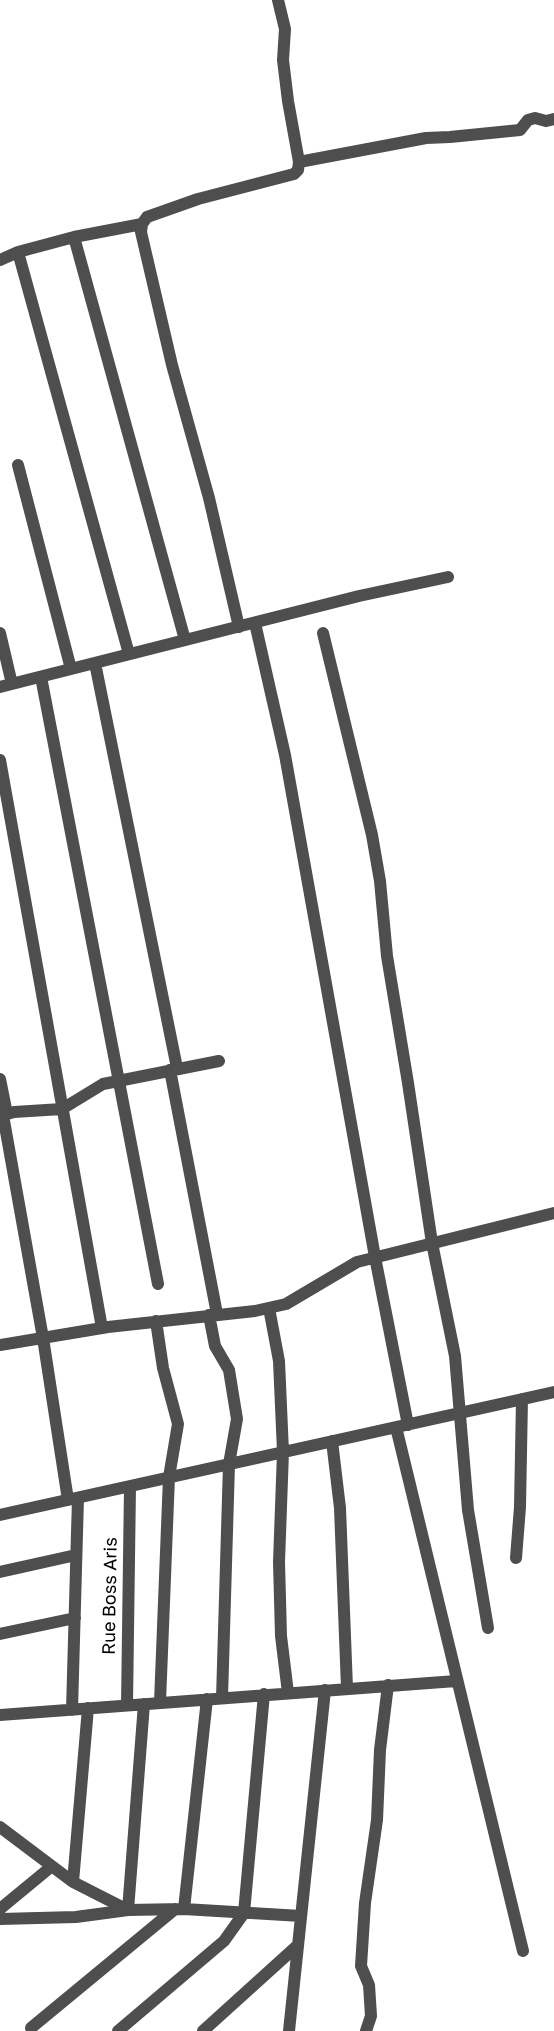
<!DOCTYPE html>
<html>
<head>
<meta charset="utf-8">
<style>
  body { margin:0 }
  canvas { display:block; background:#fff }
</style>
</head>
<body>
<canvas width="554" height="2031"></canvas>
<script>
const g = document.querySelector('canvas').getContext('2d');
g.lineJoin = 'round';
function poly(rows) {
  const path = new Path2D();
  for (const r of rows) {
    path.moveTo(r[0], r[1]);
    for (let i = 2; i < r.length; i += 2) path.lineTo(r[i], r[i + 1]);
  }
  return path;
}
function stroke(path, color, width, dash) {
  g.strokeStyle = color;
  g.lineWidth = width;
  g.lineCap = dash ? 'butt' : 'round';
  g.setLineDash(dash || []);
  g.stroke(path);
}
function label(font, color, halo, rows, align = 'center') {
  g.font = font + ' "Golos Text",sans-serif';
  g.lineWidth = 5;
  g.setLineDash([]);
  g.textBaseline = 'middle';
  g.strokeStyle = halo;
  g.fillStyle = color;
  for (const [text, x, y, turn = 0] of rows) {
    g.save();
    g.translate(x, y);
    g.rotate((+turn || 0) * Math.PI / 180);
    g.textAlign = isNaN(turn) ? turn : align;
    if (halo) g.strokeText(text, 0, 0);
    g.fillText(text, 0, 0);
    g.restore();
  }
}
stroke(poly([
  [299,162,426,138,450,137,520,130,528,120,535,118,546,121,554,119],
  [74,237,185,640],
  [18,252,129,654],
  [0,260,18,252,74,237,142,224],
  [18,465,71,669],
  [255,623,285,755,375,1257,408,1425],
  [239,627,209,498,172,365,141,232,142,224,147,217,198,199,294,174,298,170,299,162,288,101,283,60,285,29,278,0],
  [0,633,12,684],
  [323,633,372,835,380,881,387,956,408,1083,432,1243,455,1356,468,1510,488,1628],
  [95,663,177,1068],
  [41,677,158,1284],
  [0,687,359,596,448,577],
  [0,760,102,1328],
  [170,1070,217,1314],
  [0,1079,7,1114],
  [3,1115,43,1338,68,1500],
  [0,1116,14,1112,62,1109,103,1084,219,1061],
  [269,1308,279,1361,283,1452,279,1562,281,1636,288,1693],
  [209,1315,215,1346,229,1370,237,1419,229,1464,222,1698],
  [156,1321,163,1368,178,1424,169,1477,160,1702],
  [0,1345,108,1327,255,1311,286,1304,357,1262,554,1213],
  [396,1427,523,1951],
  [332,1441,340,1508,347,1688],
  [0,1515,554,1392],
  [516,1558,520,1507,522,1399],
  [0,1572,76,1555],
  [0,1634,75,1618],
  [127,1705,130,1486],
  [72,1710,78,1498],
  [0,1715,456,1681],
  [0,1827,73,1882,128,1910,184,1909,301,1916],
  [73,1882,88,1708],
  [0,1909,52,1866],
  [184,1909,207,1699],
  [0,1919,76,1917,128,1910,144,1704],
  [31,2028,175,1909],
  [118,2031,224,1941,244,1913,264,1694],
  [203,2031,298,1945],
  [289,2031,325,1690],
  [366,2031,371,2016,369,1985,361,1966,365,1903,377,1820,380,1750,388,1685]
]), '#4e4e4e', 12);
label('18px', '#000', '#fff', [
  ["Rue Boss Aris",110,1596,-89]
]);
</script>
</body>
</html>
